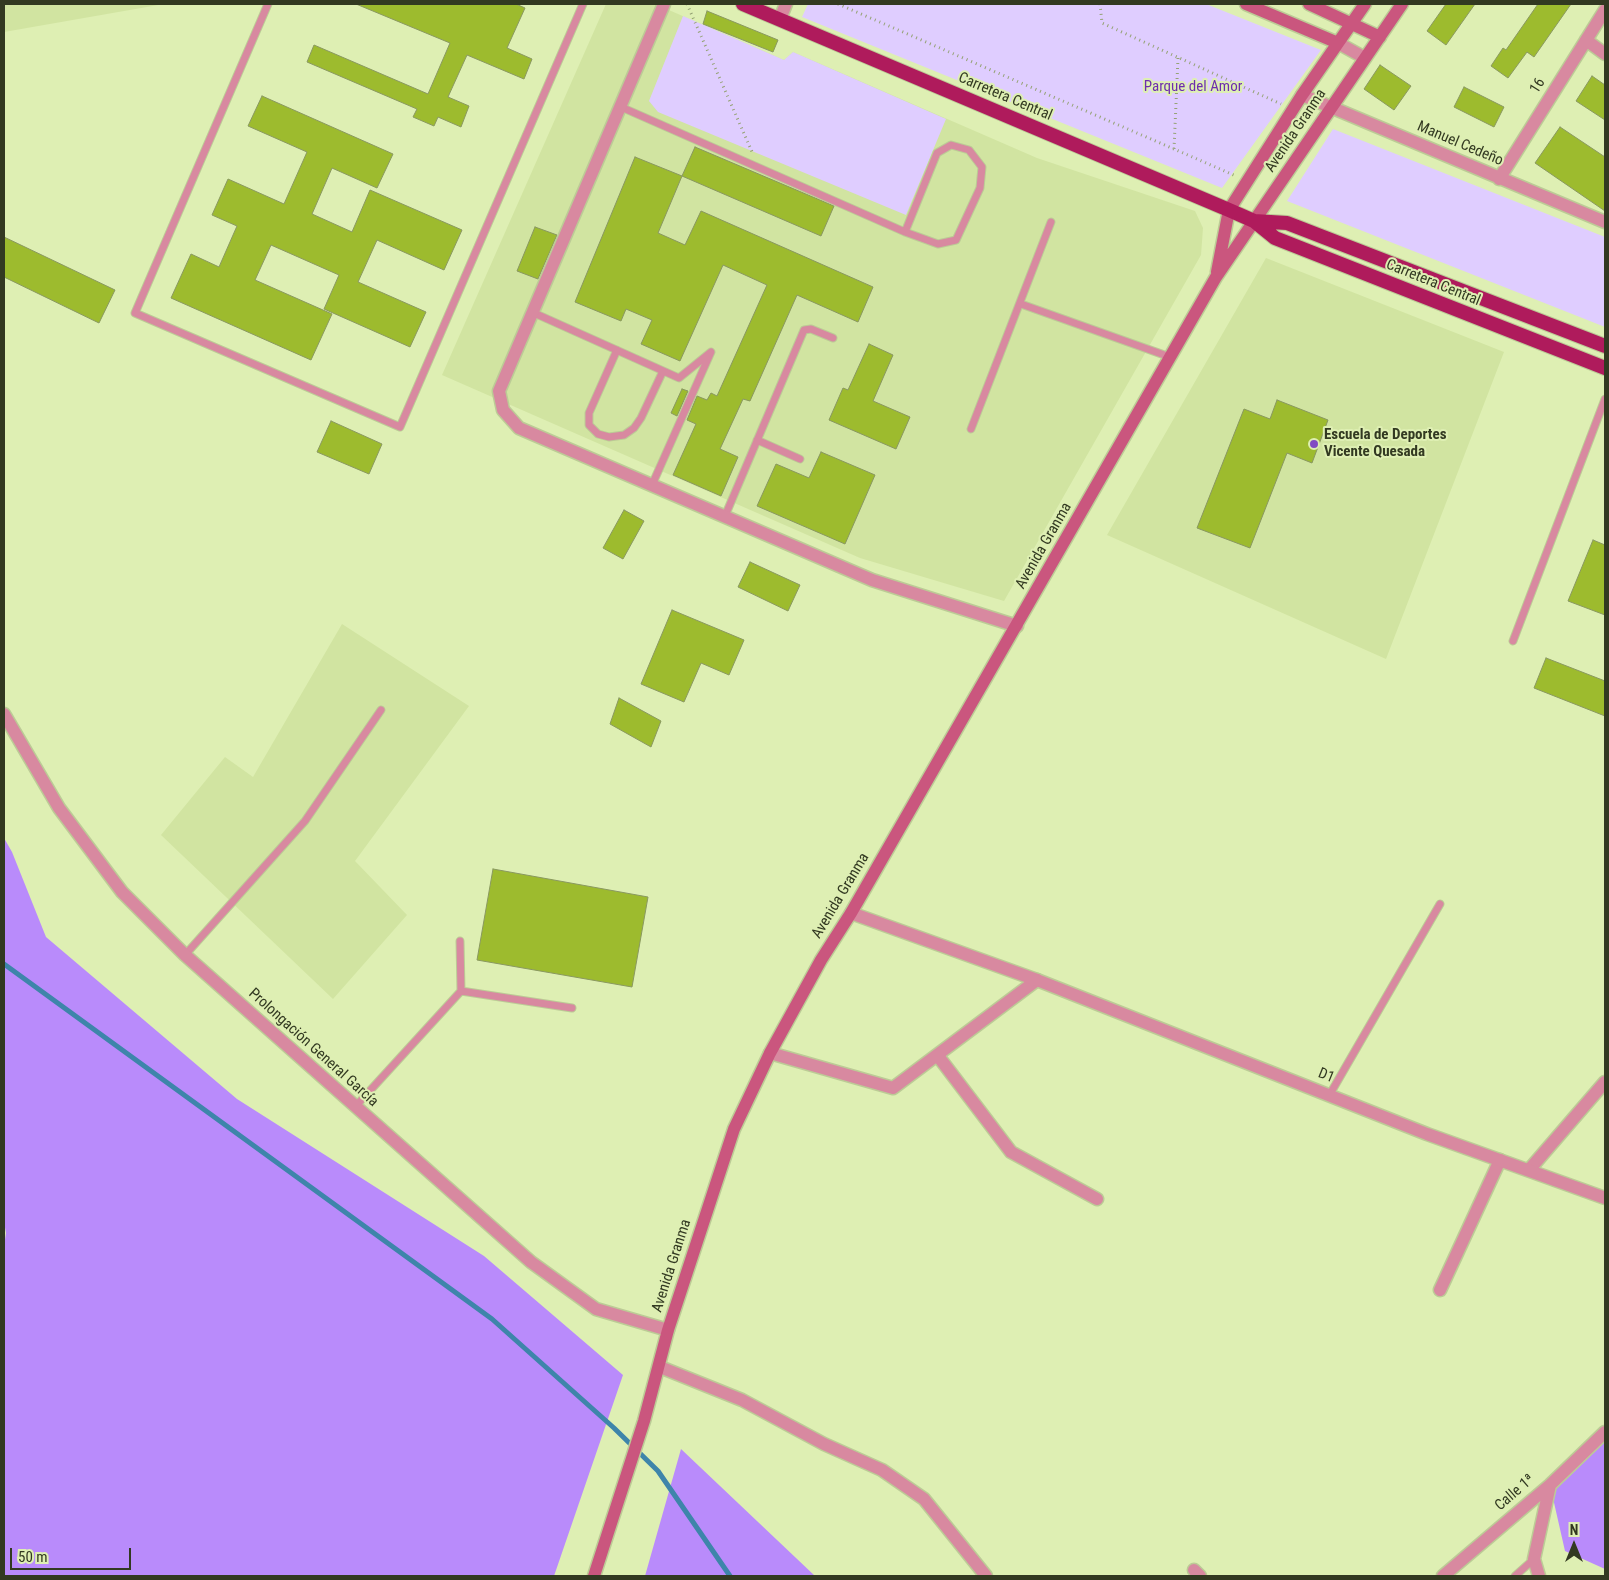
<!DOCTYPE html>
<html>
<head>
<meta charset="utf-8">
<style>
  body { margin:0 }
  #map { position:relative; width:1609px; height:1580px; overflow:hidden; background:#deefb3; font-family:"Roboto Condensed",sans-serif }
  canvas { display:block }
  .frame { position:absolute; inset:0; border:5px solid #323921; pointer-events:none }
  .north { position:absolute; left:1549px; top:1520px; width:50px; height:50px; -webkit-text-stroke:4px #deefb3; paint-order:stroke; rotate:0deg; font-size:14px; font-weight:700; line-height:20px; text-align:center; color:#323921 }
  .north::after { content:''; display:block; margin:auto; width:18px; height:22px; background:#323921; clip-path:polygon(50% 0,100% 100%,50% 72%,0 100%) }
  .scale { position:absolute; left:10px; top:1548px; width:121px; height:22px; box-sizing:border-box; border:2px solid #323921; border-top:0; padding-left:6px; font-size:15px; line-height:18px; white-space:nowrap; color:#323921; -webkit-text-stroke:4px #deefb3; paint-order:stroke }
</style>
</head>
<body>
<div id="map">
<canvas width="1609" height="1580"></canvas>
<div class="frame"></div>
<div class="north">N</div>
<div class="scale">50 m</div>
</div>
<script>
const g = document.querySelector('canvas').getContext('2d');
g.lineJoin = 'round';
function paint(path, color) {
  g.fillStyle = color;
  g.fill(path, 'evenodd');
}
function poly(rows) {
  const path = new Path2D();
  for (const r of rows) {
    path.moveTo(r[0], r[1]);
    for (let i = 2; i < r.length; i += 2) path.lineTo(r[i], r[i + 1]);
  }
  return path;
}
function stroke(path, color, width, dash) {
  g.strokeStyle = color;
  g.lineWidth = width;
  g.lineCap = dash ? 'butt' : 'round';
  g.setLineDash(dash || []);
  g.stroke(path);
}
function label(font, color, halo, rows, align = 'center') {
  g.font = font + ' "Roboto Condensed",sans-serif';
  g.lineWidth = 4;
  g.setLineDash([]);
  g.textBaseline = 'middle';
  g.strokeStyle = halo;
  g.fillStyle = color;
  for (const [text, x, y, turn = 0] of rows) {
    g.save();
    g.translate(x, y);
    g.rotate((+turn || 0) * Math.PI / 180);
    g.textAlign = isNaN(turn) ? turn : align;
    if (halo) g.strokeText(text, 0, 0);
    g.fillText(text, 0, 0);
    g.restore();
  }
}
paint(poly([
  [4,4,164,4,4,32],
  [606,4,655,4,784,60,793,52,1037,158,1195,211,1203,228,1201,255,1004,601,860,558,442,375],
  [1266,258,1504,352,1386,659,1107,535],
  [342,624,469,706,355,861,407,915,333,999,161,835,225,757,253,777]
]), '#d1e4a1');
paint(poly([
  [808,4,1206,4,1321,50,1222,188,802,17],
  [683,16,784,60,793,52,946,119,906,215,658,112,649,101],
  [1333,129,1605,237,1605,327,1287,201]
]), '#dfcdff');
paint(poly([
  [4,838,12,852,46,937,237,1099,484,1256,623,1375,554,1576,4,1576,4,1246,6,1233,4,1222],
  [1605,1432,1605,1569,1565,1551,1550,1485],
  [681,1449,815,1576,645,1576]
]), '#b98bfb');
stroke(poly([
  [4,964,492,1319,614,1428,658,1471,730,1576]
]), '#3e85aa', 5);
const building = poly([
  [356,4,516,4,525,8,507,48,532,59,524,79,467,55,448,97,469,106,461,127,438,117,434,126,413,117,417,109,307,62,314,45,428,94,450,43,356,4],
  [1446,4,1475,4,1446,45,1427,31,1446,4],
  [1538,4,1571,4,1534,57,1527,52,1508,78,1491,66,1503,48,1506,50,1538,4],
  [707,11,778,40,773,52,703,24,707,11],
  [1380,65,1411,86,1394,110,1364,89,1380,65],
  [1592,76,1605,85,1605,120,1576,101,1592,76],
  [1464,87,1504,107,1494,127,1454,107,1464,87],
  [262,96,393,154,377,188,332,168,312,214,352,232,370,190,462,230,444,270,377,240,358,282,426,312,410,347,324,309,339,275,271,245,255,280,332,314,311,360,171,298,191,254,219,267,237,226,212,215,228,179,284,204,307,152,248,126,262,96],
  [1560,127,1605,157,1605,211,1535,163,1560,127],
  [695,147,834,206,821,236,682,176,695,147],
  [635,157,682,176,658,233,685,245,701,211,873,287,858,322,797,295,750,401,743,399,720,449,738,457,721,496,673,475,696,424,687,420,697,396,707,400,711,393,717,396,767,285,723,265,680,361,641,344,652,320,626,309,621,321,575,302,635,157],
  [535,227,557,235,538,279,517,271,535,227],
  [4,237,115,290,99,323,4,277,4,237],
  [869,344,893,355,873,401,910,417,896,449,829,420,843,388,848,390,869,344],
  [682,389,688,391,677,416,671,413,682,389],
  [1277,400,1328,420,1312,463,1287,453,1250,548,1197,528,1244,409,1270,419,1277,400],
  [331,421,382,444,369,474,317,452,331,421],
  [821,452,875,475,845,544,757,506,776,464,809,478,821,452],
  [624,510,644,521,623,559,603,548,624,510],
  [1593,540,1605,545,1605,615,1568,601,1593,540],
  [750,562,800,585,788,611,738,587,750,562],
  [672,610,744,640,729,675,701,663,684,702,641,684,672,610],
  [1546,658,1605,681,1605,716,1534,688,1546,658],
  [619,698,661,721,651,747,610,724,619,698],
  [493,869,648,897,632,987,477,960,493,869]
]);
paint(building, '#9dbb2e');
stroke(building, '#899860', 1);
const service = poly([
  [268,4,135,313,400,427,583,4],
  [621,107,905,232,938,244,956,240,980,188,982,167,969,150,951,145,937,153,905,232],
  [1021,304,1170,357],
  [534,313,679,378,711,352,652,485],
  [617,350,589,413,589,425,598,434,609,437,624,435,634,428,641,418,663,371],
  [971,429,1051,222],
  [757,440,800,459],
  [725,516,804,330,811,329,833,338],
  [1513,641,1605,399],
  [185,955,305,821,381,710],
  [461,991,572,1008],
  [1330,1094,1440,904],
  [355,1107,461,991,460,941],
  [1515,1576,1534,1559]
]);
const minor = poly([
  [664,4,499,391,503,410,519,428,872,580,1017,626],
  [780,19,786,4],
  [1586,40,1605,54],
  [1302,95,1605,222],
  [1499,179,1605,10],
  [770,1053,893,1088,1037,980],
  [938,1056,1011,1152,1097,1199],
  [1529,1170,1605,1082],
  [1440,1290,1500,1160],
  [660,1367,742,1400,824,1444,882,1470,924,1499,986,1576],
  [1194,1570,1200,1576],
  [1443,1576,1550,1485,1605,1432],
  [1539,1576,1534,1559,1550,1485]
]);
const tertiary = poly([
  [1338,43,1365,58],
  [4,714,59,808,122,892,185,955,531,1262,596,1309,668,1330],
  [851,913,1037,980,1427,1134,1605,1198]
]);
const secondary = poly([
  [1246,4,1338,43],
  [1309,4,1380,37],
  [1217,272,1229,210,1302,95,1365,4],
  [594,1576,644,1421,668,1330,734,1129,770,1053,821,960,851,913,1216,277,1402,4]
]);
const trunk = poly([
  [743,4,1229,210,1254,221,1275,238,1605,368],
  [1254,221,1287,223,1605,346]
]);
stroke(service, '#bccb96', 9);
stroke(minor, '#bccb96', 15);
stroke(tertiary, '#bccb96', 15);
stroke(secondary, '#bccb96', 15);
stroke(trunk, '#bccb96', 16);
stroke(poly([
  [687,4,753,154],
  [838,4,1174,149],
  [1100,4,1102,23,1281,104],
  [1178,58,1174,149,1236,176]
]), '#95a275', 3, [1, 4]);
stroke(service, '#d889a0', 7);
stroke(minor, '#d889a0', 12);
stroke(tertiary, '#d889a0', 12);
stroke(secondary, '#ca567e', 12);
stroke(trunk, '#af1b5c', 14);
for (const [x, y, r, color] of [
  [1314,444,5,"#814cc3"]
]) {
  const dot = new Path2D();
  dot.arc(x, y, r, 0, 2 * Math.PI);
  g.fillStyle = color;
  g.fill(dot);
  stroke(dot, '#deefb3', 2);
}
label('15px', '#323921', '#deefb3', [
  ["16",1538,86,-58],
  ["Carretera Central",1005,97,23],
  ["Avenida Granma",1296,131,-56],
  ["Manuel Cedeño",1460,144,23],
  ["Carretera Central",1433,283,22],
  ["Avenida Granma",1044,546,-60],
  ["Avenida Granma",841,896,-59],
  ["Prolongación General García",313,1048,42],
  ["D1",1326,1076,22],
  ["Avenida Granma",672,1266,-72],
  ["Calle 1ª",1515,1493,-41]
]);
label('15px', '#6d2daf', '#deefb3', [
  ["Parque del Amor",1193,87]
]);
label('bold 15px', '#323921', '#deefb3', [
  ["Escuela de Deportes",1324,435],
  ["Vicente Quesada",1324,452]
], 'left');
</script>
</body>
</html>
